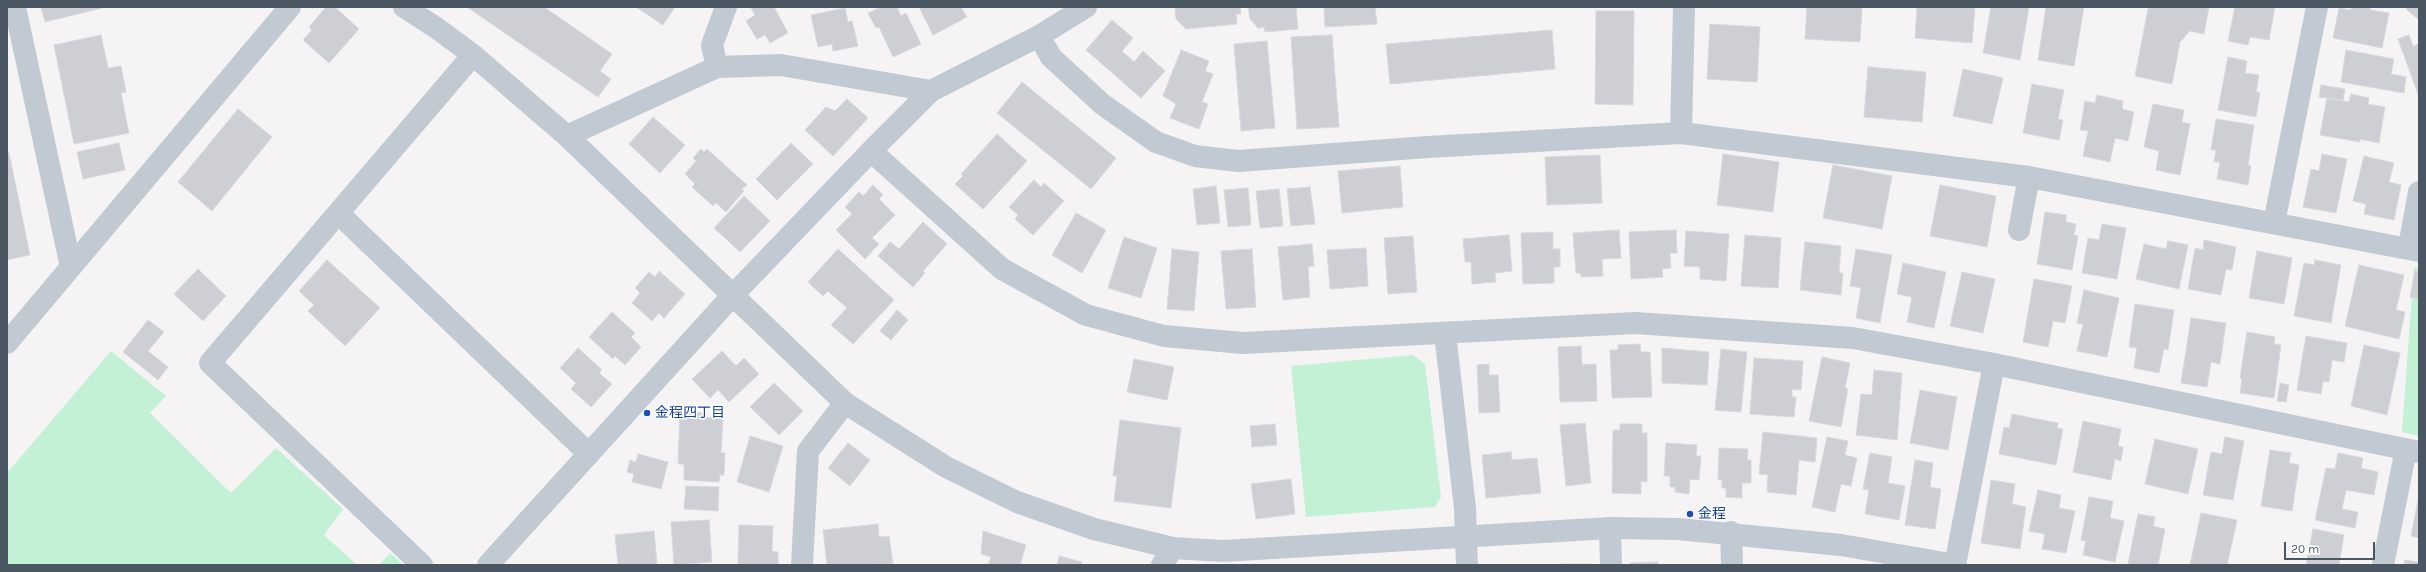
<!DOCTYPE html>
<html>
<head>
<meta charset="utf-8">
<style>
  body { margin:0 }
  #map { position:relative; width:2426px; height:572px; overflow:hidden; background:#f5f3f3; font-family:Karla,sans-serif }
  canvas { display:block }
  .frame { position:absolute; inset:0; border:8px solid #4a5661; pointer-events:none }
  .scale { position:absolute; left:2284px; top:542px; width:91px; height:18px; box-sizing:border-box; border:2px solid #4a5661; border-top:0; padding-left:5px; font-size:12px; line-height:14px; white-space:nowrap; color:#4a5661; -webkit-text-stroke:3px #fff; paint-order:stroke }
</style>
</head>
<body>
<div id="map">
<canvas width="2426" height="572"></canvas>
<div class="frame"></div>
<div class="scale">20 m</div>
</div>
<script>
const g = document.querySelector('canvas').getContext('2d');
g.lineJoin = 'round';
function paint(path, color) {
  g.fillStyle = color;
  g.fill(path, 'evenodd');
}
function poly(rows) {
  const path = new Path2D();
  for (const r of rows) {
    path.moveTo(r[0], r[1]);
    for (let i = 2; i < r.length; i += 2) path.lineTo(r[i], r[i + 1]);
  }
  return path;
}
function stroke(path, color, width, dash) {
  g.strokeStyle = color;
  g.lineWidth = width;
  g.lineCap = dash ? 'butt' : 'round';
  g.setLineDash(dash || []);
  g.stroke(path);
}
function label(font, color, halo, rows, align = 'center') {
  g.font = font + ' Karla,"Noto Sans JP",sans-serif';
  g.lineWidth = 3;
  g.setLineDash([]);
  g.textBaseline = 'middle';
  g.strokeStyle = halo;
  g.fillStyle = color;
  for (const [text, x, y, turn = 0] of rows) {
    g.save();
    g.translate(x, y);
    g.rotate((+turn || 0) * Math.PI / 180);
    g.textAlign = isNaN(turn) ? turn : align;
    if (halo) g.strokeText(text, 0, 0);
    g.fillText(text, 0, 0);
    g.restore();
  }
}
paint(poly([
  [2414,267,2419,268,2419,436,2402,432],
  [111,351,166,396,150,413,231,493,276,448,343,509,324,535,357,565,7,565,7,473],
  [1413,355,1425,364,1441,497,1435,507,1306,517,1291,366],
  [390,553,403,565,379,565]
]), '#c3f1d5');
const building = poly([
  [41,7,106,7,45,22,41,7],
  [326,7,335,7,359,29,329,63,303,40,312,30,309,27,326,7],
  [467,7,544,7,612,54,600,71,611,79,598,97,467,7],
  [636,7,675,7,663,25,636,7],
  [753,7,774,7,788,33,770,43,765,35,757,39,746,21,755,15,751,8,753,7],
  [882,7,897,7,901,16,906,13,921,44,893,57,879,27,876,28,868,13,882,7],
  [919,7,961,7,967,17,933,35,919,7],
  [1175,7,1240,7,1241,14,1236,14,1237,24,1186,29,1176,19,1175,7],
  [1248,7,1296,7,1298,29,1265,32,1264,27,1258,28,1250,19,1248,7],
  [1324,7,1375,7,1377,24,1325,27,1324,7],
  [1807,7,1862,7,1860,42,1805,39,1807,7],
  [1917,7,1975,7,1972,43,1915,38,1917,7],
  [1991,7,2029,7,2020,60,1983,53,1991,7],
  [2046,7,2084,7,2074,66,2038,60,2046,7],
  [2153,7,2209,7,2204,34,2190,31,2180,42,2172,84,2135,76,2148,9,2153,7],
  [2235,7,2275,7,2269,40,2250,37,2248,45,2228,41,2235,7],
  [2352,7,2370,7,2370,10,2389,13,2382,48,2333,38,2339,8,2351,10,2352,7],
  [2407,7,2419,7,2419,20,2406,9,2407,7],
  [845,8,848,22,852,21,858,46,833,51,832,44,818,47,811,15,845,8],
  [1596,11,1634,11,1633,105,1595,104,1596,11],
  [1112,20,1133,38,1122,51,1134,62,1143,51,1165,71,1141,98,1086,50,1112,20],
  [1710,24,1760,27,1757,82,1707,79,1710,24],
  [1552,30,1555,69,1390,84,1386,44,1552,30],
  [101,35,108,68,121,66,126,92,121,93,129,133,74,144,54,45,101,35],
  [1332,35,1339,127,1297,129,1291,37,1332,35],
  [2409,35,2413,46,2419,44,2419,97,2398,39,2409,35],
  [1267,41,1275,128,1241,131,1234,44,1267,41],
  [1181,50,1209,61,1205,71,1213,74,1202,102,1208,104,1199,129,1170,118,1176,104,1163,96,1181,50],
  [2346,50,2394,59,2391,74,2406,77,2404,93,2341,82,2346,50],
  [2228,57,2247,61,2245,73,2259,75,2256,92,2260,93,2256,117,2218,110,2228,57],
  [1868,67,1926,72,1922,122,1864,117,1868,67],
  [1963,69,2003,78,1992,124,1953,116,1963,69],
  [1022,82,1116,158,1091,189,997,113,1022,82],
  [2032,84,2064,90,2058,119,2063,120,2059,140,2023,133,2032,84],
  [2321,85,2345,89,2343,100,2319,97,2321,85],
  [2351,94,2369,98,2368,104,2385,107,2379,143,2360,139,2360,142,2320,135,2327,98,2349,102,2351,94],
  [2097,95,2123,101,2122,109,2134,112,2128,141,2115,138,2110,162,2083,156,2088,131,2080,130,2085,101,2095,103,2097,95],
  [847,99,868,118,833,156,805,130,826,107,835,111,847,99],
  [2153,104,2184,110,2182,122,2190,124,2180,175,2156,170,2159,151,2144,147,2153,104],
  [238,109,272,137,212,211,178,182,238,109],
  [653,117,685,145,660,173,629,144,653,117],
  [2216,119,2254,125,2248,165,2251,166,2248,185,2217,179,2220,162,2214,162,2216,150,2211,150,2216,119],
  [997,134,1027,161,983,209,955,184,963,176,961,174,997,134],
  [119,143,125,170,83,179,77,152,119,143],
  [791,143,813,164,777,200,756,179,791,143],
  [701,149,704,152,707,149,747,185,742,189,744,191,726,212,716,203,713,206,692,187,695,184,685,174,696,161,693,158,701,149],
  [7,153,9,153,30,255,7,260,7,153],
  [1723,154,1779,162,1773,212,1717,205,1723,154],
  [2322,154,2347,159,2336,213,2303,207,2311,169,2319,171,2322,154],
  [1600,155,1602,203,1547,205,1545,157,1600,155],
  [2364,156,2394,163,2389,182,2401,185,2394,220,2364,214,2366,204,2353,201,2364,156],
  [1833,165,1892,176,1882,229,1823,218,1833,165],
  [1400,166,1403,207,1342,213,1338,171,1400,166],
  [1034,180,1041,187,1044,183,1064,201,1033,235,1015,219,1018,215,1009,207,1034,180],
  [873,185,883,195,879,199,895,215,872,238,879,244,865,259,836,230,852,214,845,207,859,192,863,196,873,185],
  [1940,185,1996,196,1987,247,1930,236,1940,185],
  [1216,186,1220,223,1197,225,1193,189,1216,186],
  [1310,187,1315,224,1291,226,1287,189,1310,187],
  [1248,188,1251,225,1228,227,1224,190,1248,188],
  [1279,189,1283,226,1260,228,1256,191,1279,189],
  [744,196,770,221,740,252,714,228,744,196],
  [2045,212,2066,215,2066,222,2076,224,2074,235,2078,236,2072,270,2037,264,2045,212],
  [1076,213,1106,230,1082,273,1052,255,1076,213],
  [923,222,947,244,923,271,925,273,913,287,878,256,890,242,899,249,923,222],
  [2102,224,2126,228,2117,279,2082,273,2088,238,2099,240,2102,224],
  [1619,230,1621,258,1602,259,1603,276,1581,277,1581,273,1576,273,1573,233,1619,230],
  [1676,230,1677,253,1670,253,1671,268,1662,269,1663,277,1631,279,1629,232,1676,230],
  [1686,231,1729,234,1726,281,1700,279,1700,267,1684,266,1686,231],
  [1553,232,1553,249,1560,249,1560,267,1554,267,1554,283,1523,284,1521,233,1553,232],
  [1509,235,1512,271,1495,273,1496,282,1472,284,1471,262,1465,262,1463,239,1509,235],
  [1745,235,1781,238,1778,288,1741,286,1745,235],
  [1413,236,1417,292,1388,294,1384,238,1413,236],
  [1124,237,1157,248,1141,298,1108,288,1124,237],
  [2204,240,2236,247,2232,270,2226,269,2221,295,2188,289,2195,248,2203,250,2204,240],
  [2168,241,2188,245,2179,289,2136,279,2144,244,2166,249,2168,241],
  [1805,242,1841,246,1839,273,1843,273,1841,295,1800,290,1805,242],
  [1312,244,1314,266,1308,267,1310,297,1283,300,1278,247,1312,244],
  [1366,248,1368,286,1330,289,1327,250,1366,248],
  [838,249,894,300,853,344,831,325,847,308,828,291,823,296,808,282,838,249],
  [1172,249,1199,252,1194,311,1167,309,1172,249],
  [1252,249,1256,307,1226,309,1221,251,1252,249],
  [1856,249,1892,255,1880,323,1856,318,1861,288,1850,286,1856,249],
  [2257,251,2292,258,2284,304,2249,298,2257,251],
  [327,260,380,308,345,346,308,311,314,305,299,291,327,260],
  [2315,260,2341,265,2331,323,2294,316,2304,263,2314,265,2315,260],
  [1903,263,1946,272,1934,328,1907,322,1912,297,1897,294,1903,263],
  [2359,265,2404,275,2396,310,2405,312,2399,339,2345,326,2359,265],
  [198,269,226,296,203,321,174,294,198,269],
  [659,271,685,294,664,318,659,313,652,321,632,303,640,293,635,288,649,272,655,277,659,271],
  [2415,271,2419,272,2419,299,2410,297,2415,271],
  [1962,272,1995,279,1983,333,1950,326,1962,272],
  [2034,279,2072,286,2065,323,2053,321,2048,347,2023,342,2034,279],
  [2084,290,2119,298,2107,357,2077,351,2083,324,2077,323,2084,290],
  [2135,304,2174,310,2168,350,2164,349,2159,373,2134,368,2137,348,2129,347,2135,304],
  [897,310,908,320,891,340,880,331,897,310],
  [612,312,635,333,631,337,641,347,625,365,615,356,613,359,589,337,612,312],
  [2191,318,2226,323,2220,364,2211,362,2207,387,2181,383,2191,318],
  [148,320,164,332,148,351,168,367,158,380,123,352,148,320],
  [2247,332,2275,337,2274,344,2281,345,2274,398,2240,393,2242,379,2240,378,2247,332],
  [2306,336,2347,343,2344,362,2332,360,2329,382,2323,381,2321,394,2297,390,2306,336],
  [1640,344,1641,352,1650,352,1652,397,1612,398,1610,350,1618,350,1618,345,1640,344],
  [2364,345,2400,353,2387,415,2351,406,2364,345],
  [1581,346,1582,365,1596,364,1597,401,1560,402,1558,347,1581,346],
  [578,348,602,370,599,373,612,384,591,407,571,389,576,383,560,368,578,348],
  [1662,348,1709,352,1707,385,1662,383,1662,348],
  [1721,349,1747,352,1741,412,1715,410,1721,349],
  [722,351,736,366,744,358,759,374,729,402,718,390,710,398,692,379,722,351],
  [1822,357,1850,363,1845,388,1848,389,1841,427,1809,421,1822,357],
  [1754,358,1803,361,1801,390,1792,389,1792,397,1796,397,1794,417,1750,414,1754,358],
  [1134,359,1174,367,1167,400,1127,392,1134,359],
  [1489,364,1489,375,1498,375,1500,412,1479,413,1477,365,1489,364],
  [1874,370,1902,373,1897,440,1856,435,1861,394,1872,395,1874,370],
  [774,383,803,411,779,435,750,407,774,383],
  [2280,383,2289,385,2286,402,2277,401,2280,383],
  [1920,390,1957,397,1948,450,1910,443,1920,390],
  [680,412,702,413,702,417,723,418,721,453,725,453,724,475,720,475,719,482,684,480,684,464,678,464,680,412],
  [2012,414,2058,423,2057,428,2063,429,2056,465,1999,454,2004,427,2009,428,2012,414],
  [1120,420,1181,428,1171,508,1114,501,1117,476,1113,476,1120,420],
  [2083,421,2121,429,2118,446,2123,447,2121,461,2115,459,2111,480,2073,472,2083,421],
  [1585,423,1591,483,1566,486,1560,425,1585,423],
  [1275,424,1277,445,1252,447,1250,426,1275,424],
  [1620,424,1642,424,1642,433,1647,433,1647,482,1641,481,1641,494,1612,493,1613,430,1620,430,1620,424],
  [1763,432,1817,438,1815,462,1799,460,1796,495,1767,492,1768,475,1759,474,1763,432],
  [750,436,783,446,769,492,737,482,750,436],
  [1827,437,1848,441,1845,455,1857,458,1851,486,1841,484,1835,512,1812,507,1827,437],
  [2225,437,2244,441,2233,500,2203,495,2211,452,2222,454,2225,437],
  [2155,439,2198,449,2188,494,2145,484,2155,439],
  [848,443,870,460,850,486,828,468,848,443],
  [1666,443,1697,445,1696,456,1701,456,1699,480,1690,479,1689,494,1675,492,1675,487,1670,487,1670,476,1664,476,1666,443],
  [1719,448,1748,449,1747,460,1751,460,1751,483,1742,483,1742,498,1726,497,1726,488,1722,488,1722,480,1718,480,1719,448],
  [2270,450,2291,453,2289,463,2299,465,2292,511,2261,506,2270,450],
  [1511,452,1512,460,1537,458,1541,493,1486,498,1482,455,1511,452],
  [1870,453,1892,457,1888,483,1905,486,1899,520,1865,514,1869,490,1863,489,1870,453],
  [2338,453,2363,458,2361,468,2378,472,2374,495,2346,490,2342,509,2358,512,2355,528,2315,520,2326,468,2335,469,2338,453],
  [638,454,668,462,661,489,632,482,634,474,627,472,630,460,636,462,638,454],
  [1915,460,1933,463,1930,487,1941,489,1935,529,1905,525,1915,460],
  [1291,479,1295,514,1256,519,1251,484,1291,479],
  [1991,480,2015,484,2012,504,2026,507,2020,549,1981,543,1991,480],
  [686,486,719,487,718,511,684,509,686,486],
  [2038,490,2061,495,2059,508,2075,511,2066,553,2042,549,2045,534,2029,531,2038,490],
  [2419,495,2419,538,2411,536,2419,495],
  [2089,497,2113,501,2110,518,2124,521,2115,562,2083,555,2086,541,2081,540,2089,497],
  [2201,513,2237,520,2227,565,2190,565,2201,513],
  [2138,514,2155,517,2153,526,2165,529,2158,565,2128,564,2138,514],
  [709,520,712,562,674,565,671,522,709,520],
  [878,524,879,537,889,536,893,564,827,565,823,530,878,524],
  [739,525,773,526,772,551,778,552,778,565,738,565,739,525],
  [2313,529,2344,535,2339,565,2306,565,2313,529],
  [654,531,657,565,618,565,615,535,654,531],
  [983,531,1026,545,1020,565,988,565,991,557,981,554,983,531],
  [1059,556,1082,562,1081,565,1057,565,1059,556],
  [2405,560,2419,562,2419,565,2404,565,2405,560],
  [1658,562,1658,565,1630,565,1630,563,1658,562],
  [1562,564,1590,564,1590,565,1562,565,1562,564]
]);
paint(building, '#cdcfd5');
stroke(building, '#d7d9de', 1);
stroke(poly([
  [15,7,71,267],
  [1039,36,1051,57,1102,104,1156,142,1195,156,1238,161,1428,147,1681,133,2029,177,2419,251],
  [717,67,712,45,726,7],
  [1681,133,1684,7],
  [567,136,717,67,781,65,931,91],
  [871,151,1002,269,1086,315,1164,336,1243,343,1635,323,1853,338,1994,364,2419,452],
  [338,213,589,454],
  [2274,223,2317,7],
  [2019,230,2029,177],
  [2409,247,2419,192],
  [733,295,871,151,931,91,1039,36,1086,7],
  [1445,333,1465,508,1467,565],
  [7,343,290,7],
  [1610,528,1611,565],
  [1731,532,1732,565],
  [422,565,210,363,473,55],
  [802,565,808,451,845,403],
  [1162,565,1173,548],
  [1955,565,1994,364],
  [2383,565,2406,449]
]), '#c1cad2', 22);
stroke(poly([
  [404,7,438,29,473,55,567,136,845,403,946,467,1017,502,1094,529,1173,548,1223,551,1610,528,1678,529,1841,545,1956,565],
  [488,565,733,295]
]), '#c1cad2', 22);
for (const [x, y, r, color] of [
  [647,413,4,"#1a4fb4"],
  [1690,514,4,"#1a4fb4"]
]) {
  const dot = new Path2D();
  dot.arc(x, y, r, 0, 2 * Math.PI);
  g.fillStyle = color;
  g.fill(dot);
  stroke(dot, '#fff', 1.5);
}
label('14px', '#164399', '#fff', [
  ["金程四丁目",655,413],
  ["金程",1698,514]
], 'left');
</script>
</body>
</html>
